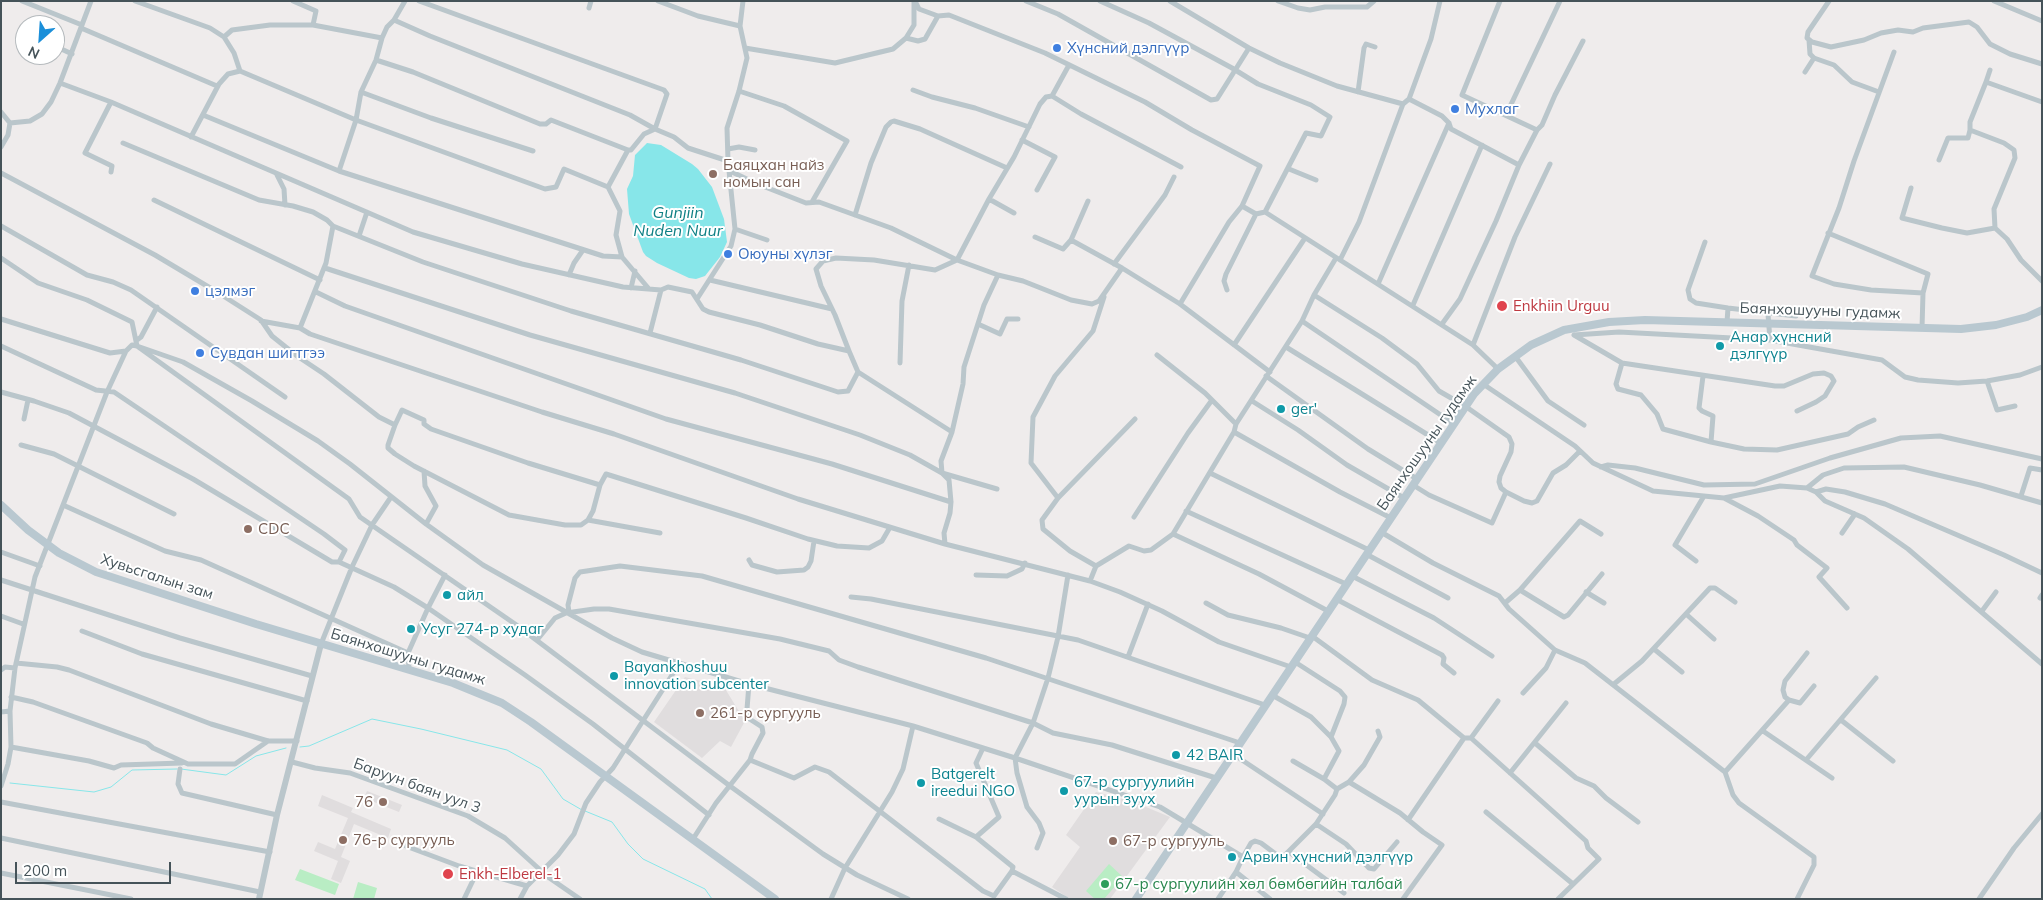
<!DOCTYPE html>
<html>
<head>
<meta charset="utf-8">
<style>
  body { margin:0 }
  #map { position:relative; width:2043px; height:900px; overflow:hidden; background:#efecec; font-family:Mulish,sans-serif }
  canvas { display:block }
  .frame { position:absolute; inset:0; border:2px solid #455359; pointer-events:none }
  .north { position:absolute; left:15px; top:15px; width:50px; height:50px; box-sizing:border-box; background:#fff; border:1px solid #b5babd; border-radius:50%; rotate:206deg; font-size:14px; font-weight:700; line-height:20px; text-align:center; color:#455359 }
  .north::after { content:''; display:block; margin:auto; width:18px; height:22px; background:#1b8fd9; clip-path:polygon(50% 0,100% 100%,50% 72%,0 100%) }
  .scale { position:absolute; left:15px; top:862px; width:156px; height:22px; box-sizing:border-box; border:2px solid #455359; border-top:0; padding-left:6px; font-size:15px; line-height:18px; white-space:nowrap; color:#455359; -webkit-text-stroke:4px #fff; paint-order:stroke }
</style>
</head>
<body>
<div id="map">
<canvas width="2043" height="900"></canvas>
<div class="frame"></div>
<div class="north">N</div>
<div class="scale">200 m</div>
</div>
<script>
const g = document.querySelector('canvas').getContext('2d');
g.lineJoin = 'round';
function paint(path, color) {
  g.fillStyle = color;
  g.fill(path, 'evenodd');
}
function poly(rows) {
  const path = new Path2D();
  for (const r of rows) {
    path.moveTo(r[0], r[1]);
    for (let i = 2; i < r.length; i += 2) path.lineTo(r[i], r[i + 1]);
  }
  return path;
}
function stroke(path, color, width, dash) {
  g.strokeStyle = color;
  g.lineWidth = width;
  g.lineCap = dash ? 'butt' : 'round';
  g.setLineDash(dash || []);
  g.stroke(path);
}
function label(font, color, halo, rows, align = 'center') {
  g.font = font + ' Mulish,sans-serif';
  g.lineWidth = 4;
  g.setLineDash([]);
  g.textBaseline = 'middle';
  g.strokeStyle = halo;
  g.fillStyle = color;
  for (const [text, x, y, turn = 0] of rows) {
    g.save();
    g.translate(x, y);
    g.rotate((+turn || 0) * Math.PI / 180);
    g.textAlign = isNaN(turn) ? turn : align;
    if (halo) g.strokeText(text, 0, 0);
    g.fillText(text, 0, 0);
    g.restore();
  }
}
paint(poly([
  [685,677,724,687,745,721,731,747,720,741,702,758,654,722],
  [367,791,402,805,399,812,364,798],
  [1096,792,1134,802,1170,817,1110,899,1070,899,1052,887,1080,847,1066,835],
  [322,795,353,808,351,812,391,829,388,838,354,824,341,857,350,861,341,883,331,879,338,861,314,851,318,842,335,849,348,818,318,806]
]), '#e0ddde');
paint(poly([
  [1109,864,1123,877,1104,899,1095,899,1086,891],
  [300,869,339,884,335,895,295,880],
  [358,882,377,888,374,899,353,899]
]), '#b9edc4');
paint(poly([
  [647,143,661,145,692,164,698,169,712,187,724,219,727,242,720,257,705,276,696,279,689,278,657,263,646,256,643,252,629,214,627,189,633,176,635,155]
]), '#87e6e9');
stroke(poly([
  [300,747,309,746,372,719,421,729,507,750,541,769,563,799,582,810],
  [181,769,226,775,256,756,286,748],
  [10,783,94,792,111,787,132,770,177,769],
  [585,811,612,822,628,844,643,859,705,889,712,899]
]), '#87e6e9', 1);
stroke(poly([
  [22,1,82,25],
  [135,1,210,28,224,37,234,53,240,71,356,120,545,189,556,187,564,169,608,187,620,211,616,235,622,257],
  [293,1,316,11,313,25],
  [419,1,664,90,667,94,655,129,674,137,688,148,728,161],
  [658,1,698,16,740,26,747,58,739,91,727,128,728,161,735,229,731,246,697,299],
  [915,1,919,9,938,16,949,15,1045,53,1145,102,1192,130,1260,166,1242,206,1229,222,1180,304],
  [1026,1,1058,14,1211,100,1217,99,1249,48],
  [1100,1,1149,23,1232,68,1258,84,1311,105,1330,117,1321,136,1306,133,1265,212,1473,345],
  [1170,1,1249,48,1280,63,1337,86,1403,104],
  [1278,1,1298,8,1310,10,1325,7,1367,7,1374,1],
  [1829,1,1808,32,1807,38,1812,42,1831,47,1864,40,1881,33,1898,30,1913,32,1923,28,1969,22,1977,27,1990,44,2010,54,2042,64],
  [1994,1,2042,21],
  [589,8,591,1],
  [394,20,430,36,630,115,655,129,644,134,631,150,628,150,608,187],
  [740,26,743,1],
  [81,28,217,86],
  [224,37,232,30,270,25,313,25,382,38],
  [906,38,918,41,925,39,938,16],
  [1809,40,1810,54,1814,58],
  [55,46,72,54],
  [745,48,835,63,893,49,906,38,914,25,914,1],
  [1894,52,1854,161,1839,208,1812,276,1834,284,1871,290,1923,293],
  [376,60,413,72,540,124,546,124,551,120,628,150],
  [1805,72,1814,58,1834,65,1852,82,1879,92],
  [1986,82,1990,70],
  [60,83,111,102,413,232,522,264,623,287,661,290,668,287,692,292,703,309,709,312,760,325,818,344,849,351,858,372,952,432,941,461,942,473,949,480,951,502,950,513,944,533,945,544,1090,581,1120,592,1162,611,1219,642,1291,667],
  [913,90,932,97,975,108,1029,127],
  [739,91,784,106,847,141,812,202],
  [361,92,431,118,533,151],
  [1358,92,1364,48,1366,44,1375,47],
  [1052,96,1081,114,1181,167],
  [1409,99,1442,116,1449,123,1451,129,1519,165],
  [111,102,85,153,112,166,111,172],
  [2042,102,1986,82,1970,122,1970,130,2004,143,2014,150,2015,158,1994,209,1995,228,2007,239,2021,260,2042,281],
  [1,112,10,123,8,135,1,147],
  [203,115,339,171,603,256,622,257,649,289],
  [1506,115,1560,1],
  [10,123,30,121,42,114,51,102,60,83,91,1],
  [1537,130,1542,125,1555,95,1583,41],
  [191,137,219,84,228,74,240,71],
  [1022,140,1055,157,1037,190],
  [123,143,259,200,293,206,313,212,327,220,333,226,423,262,571,311,741,360,838,392,848,391,858,372],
  [728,149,739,147,755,150],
  [1939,160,1948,138,1968,138,1970,130],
  [1289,169,1316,180],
  [339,171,356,120,361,92,376,60,382,38,387,27,394,20,405,1],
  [730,171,755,183,806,203,819,202,891,228,957,260,998,275,1023,281,1071,300,1092,304,1099,301,1122,268,1180,304,1270,372],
  [1,173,155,255,217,292,261,320,272,336,297,356,324,374,379,417,395,425,402,410,424,420,424,424,431,429,528,463,600,485,606,474,746,518,808,539,837,546,869,548,882,541,889,529],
  [277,175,284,189,285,205],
  [1911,188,1902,218,1942,228,1967,233,1995,228],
  [989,199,1014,213],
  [154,200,320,280],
  [1242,206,1256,214,1265,212],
  [855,215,871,163,886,127,891,122,894,121,920,129,1007,168],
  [1,226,87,275,113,282,131,290,285,397],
  [735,229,767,240],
  [1828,233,1928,274,1923,293,1922,328],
  [359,236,367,212],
  [1035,237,1063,249,1071,240,1122,268],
  [1071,240,1088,201],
  [1705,242,1688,290,1690,299,1696,303,1728,308,1796,316],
  [1,258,38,283,87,300,132,322,137,346,349,499,360,517,515,624,730,786,823,854,857,875,908,899],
  [1340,260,1359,222,1403,104,1409,99,1431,39,1440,1],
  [1114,264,1165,195,1174,177],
  [325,268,530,335,735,393,860,435,910,455,942,473,997,489],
  [569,275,574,263,583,250],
  [710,280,832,309],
  [1378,284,1449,123],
  [631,288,635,271],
  [1227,290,1224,281,1226,274,1256,214],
  [316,292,345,306,666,419,832,464,951,502],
  [1314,295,1336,258],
  [1413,305,1482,145],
  [1768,314,1770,340,1882,360,1905,377,1918,380,1958,383,1987,381,2020,375,2042,367],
  [1,319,110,353,126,351],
  [261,321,300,328,326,263,333,226],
  [1302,321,1454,424],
  [1727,322,1728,308],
  [978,324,1000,334,1007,319,1018,319],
  [1442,324,1460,299,1496,221,1519,165,1537,130,1462,95,1500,1],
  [300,328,310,334,542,412,614,434,798,499,945,544],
  [650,333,661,290],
  [1574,335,1622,363,1775,386,1784,386,1813,374,1824,373,1831,376,1834,381,1825,396,1816,402,1797,411],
  [1574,335,1619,332,1770,340],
  [137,340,141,337,157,307],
  [1234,345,1305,238],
  [1,346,96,390,114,392,324,534,345,550,339,562],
  [1286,347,1441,443],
  [849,351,835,315,821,286,816,269,823,261,836,258,874,260,935,270,957,260,989,199,1014,157,1040,104,1046,97,1052,96,1069,65],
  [1157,355,1205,393,1236,424],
  [1515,356,1548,401,1584,425],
  [900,363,902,301,909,265],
  [1622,363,1616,384,1618,389,1641,395,1657,414,1663,429,1711,442,1744,449,1777,450,1848,434,1858,427,1874,420],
  [1498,369,1473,345,1515,237,1550,164],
  [1266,376,1368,449,1417,479],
  [1703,376,1699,408,1702,411,1713,416,1711,442],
  [1987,381,1997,410,2015,406],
  [1483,384,1575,446,1593,463,1653,491,1724,498,1780,486,1807,488,1823,475,1844,468,1904,467,1980,485,2042,503],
  [1,392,34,401,69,413,193,479,332,562,339,562,394,587,428,608,408,653,409,669],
  [1252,401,1298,430,1347,465,1404,498],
  [24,419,28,400],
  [395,425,388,445,388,448,395,454,414,466,509,515,565,525,581,525,588,520,660,533],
  [952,432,963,384,964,367,984,305,998,275],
  [1234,432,1340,492,1391,518],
  [21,445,54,454,174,514],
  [1601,467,1608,465,1635,468,1704,485,1755,484,1830,458,1901,438,1940,436,2042,459],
  [424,471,425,486,436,506,426,524],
  [1210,473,1369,550],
  [1413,485,1429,495,1492,523,1506,492],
  [1807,488,1816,492,1826,489,1845,492,1885,504,2004,555,2042,573],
  [1816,492,1825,501,1864,518,1908,549,2042,664],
  [2021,496,2030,468,2042,470],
  [1058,498,1135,419],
  [1724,498,1758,516,1794,540,1797,545,1827,568,1819,577,1847,608],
  [63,505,165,551,201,560,408,653],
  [1186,511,1346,584],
  [1134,517,1188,433,1212,400],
  [588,520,593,511,600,485],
  [1381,532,1433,563,1499,596,1509,609,1555,650,1585,663,1725,772,1733,795,1739,803,1814,857,1814,865,1797,899],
  [1842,533,1855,514],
  [1,552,40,566],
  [1366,554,1448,598],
  [749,560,752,565,777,572,804,570,808,567,811,561,814,541],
  [1696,561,1675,545,1704,496],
  [1096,566,1129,546,1144,551,1151,550,1173,534],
  [445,575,428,608,525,675,593,724,709,815],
  [976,575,1007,576,1022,569,1025,563],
  [1352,576,1434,618,1492,656],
  [1,580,180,638,312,676],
  [1090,581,1096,566,1070,551,1043,529,1042,520,1058,498,1031,463,1033,417,1055,376,1093,331,1104,297],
  [1520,590,1564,617,1568,615,1602,574],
  [1586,592,1604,603],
  [851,597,871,599,1078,640,1265,705],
  [2040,598,2042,595],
  [1336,599,1442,655,1444,658,1443,664,1454,673],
  [1206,603,1228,615,1281,628,1310,638],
  [1505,603,1520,590,1580,521,1601,534],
  [1328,611,1259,574,1173,534,1234,432,1236,424,1302,321,1314,295,1382,338,1417,364,1439,391,1465,406,1509,437,1512,444,1511,452,1500,476,1499,482,1501,488,1506,492,1524,501,1532,503,1537,501,1553,473,1566,465,1580,451],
  [1982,611,1996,592],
  [569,612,568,605,575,578,580,572,620,566,702,576,986,658,1240,743],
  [1686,614,1714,639],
  [1,616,23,624],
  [82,631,142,654,307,701],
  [1312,636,1372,680,1418,700,1464,738,1471,738,1586,841,1588,848,1599,859,1558,899],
  [537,640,555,618,566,613,594,609,609,609,780,639,829,651,839,660,858,667,1033,723,1053,733,1112,745,1216,778],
  [321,644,352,567,372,525,391,497],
  [1654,649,1682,672],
  [1128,657,1148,604],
  [16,663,57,667,69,670,211,724,268,741,297,741],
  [1,670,5,667,15,668,35,577,107,392,126,351,132,345,137,346,183,362,252,401,318,441,350,464,426,524,483,565,612,638,642,652,749,684,913,726,1015,758,1160,807,1243,857,1236,872,1218,899],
  [1614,684,1642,661,1710,588,1715,588,1735,602],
  [1523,693,1546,668,1555,650],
  [1272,695,1311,717,1331,737],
  [11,697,33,702,147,743,153,748,188,764,235,764,268,741],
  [1789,700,1800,703,1814,686],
  [1,712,10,711],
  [1841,720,1893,761],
  [1763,731,1832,778],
  [1471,738,1498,701],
  [1535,743,1576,778,1594,786,1606,798,1638,822],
  [11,747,89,761,114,768,121,765,182,763],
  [1233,754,1323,814],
  [750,760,794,778,815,767,829,772,983,891,994,896,1012,871,1066,899],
  [1806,760,1876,678],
  [1293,761,1324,779],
  [292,762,315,768,350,773,468,816,505,838,548,877,580,899],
  [180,769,178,784,182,793,277,815],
  [1725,772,1789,700,1785,697,1783,690,1785,681,1807,653],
  [1510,773,1566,703],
  [1349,782,1400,813,1423,832,1442,845,1403,899],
  [1,786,8,764,11,747,10,711,15,668],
  [1337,789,1349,782,1364,765,1380,737,1378,731],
  [1,802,270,852],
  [1486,812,1573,884],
  [939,819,976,837,1013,867,1012,871],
  [1408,820,1464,738],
  [1316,824,1346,844,1369,868,1374,869,1397,842],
  [976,837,999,817,976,763,983,748],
  [1,838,260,892],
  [693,839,716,803,750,760,752,754,763,733,762,727,748,718,747,709,749,684],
  [403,845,459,866,527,886],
  [1037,848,1043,833,1039,823,1027,807,1017,773,1015,758,1033,723,1048,678,1058,637,1068,575],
  [1289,852,1344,893],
  [1243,857,1251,843,1255,841,1261,843,1277,855,1285,855,1316,824,1335,795,1337,789,1324,779,1339,751,1331,737,1344,704,1345,697,1340,691,1295,662],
  [1236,872,1270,899],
  [1,873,131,899],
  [464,899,477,872],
  [520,899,527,886,558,855,574,834,586,803,600,782,613,768,679,664],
  [831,899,845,868,892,792,903,769,913,726],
  [1979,899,2014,848,2042,814]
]), '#bac6cb', 5);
stroke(poly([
  [259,899,277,815,321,644]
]), '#bac6cb', 6);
stroke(poly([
  [1,505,28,530,59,553,96,572,256,624,453,683,502,703,531,722,775,899],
  [1136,899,1474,394,1498,369,1531,345,1564,330,1609,322,1645,320,1961,329,1996,325,2027,317,2042,310]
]), '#b9c8d0', 8);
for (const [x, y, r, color] of [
  [1057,48,5,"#3f7fe0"],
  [1455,109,5,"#3f7fe0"],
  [713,174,5,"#8d6e63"],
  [728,254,5,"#3f7fe0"],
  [195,291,5,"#3f7fe0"],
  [1502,306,6,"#e0444e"],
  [1720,346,5,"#0f9aa8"],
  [200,353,5,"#3f7fe0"],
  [1281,409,5,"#0f9aa8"],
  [248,529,5,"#8d6e63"],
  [447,595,5,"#0f9aa8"],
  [411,629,5,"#0f9aa8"],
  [614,676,5,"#0f9aa8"],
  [700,713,5,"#8d6e63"],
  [1176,755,5,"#0f9aa8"],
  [921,783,5,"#0f9aa8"],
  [1064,791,5,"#0f9aa8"],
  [383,802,5,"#8d6e63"],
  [343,840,5,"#8d6e63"],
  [1113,841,5,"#8d6e63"],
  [1232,857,5,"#0f9aa8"],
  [448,874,6,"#e0444e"],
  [1105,884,5,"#2e9e5b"]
]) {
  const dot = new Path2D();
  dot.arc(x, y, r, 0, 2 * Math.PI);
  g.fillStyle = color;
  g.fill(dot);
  stroke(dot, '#fff', 2);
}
label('15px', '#366cbe', '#fff', [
  ["Хүнсний дэлгүүр",1067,48],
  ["Мухлаг",1465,109],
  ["Оюуны хүлэг",738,254],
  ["цэлмэг",205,291],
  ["Сувдан шигтгээ",210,353]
], 'left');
label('15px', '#785e54', '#fff', [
  ["Баяцхан найз",723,165],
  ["номын сан",723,182],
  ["CDC",258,529],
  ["261-р сургууль",710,713],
  ["76",373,802,"right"],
  ["76-р сургууль",353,840],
  ["67-р сургууль",1123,841]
], 'left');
label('15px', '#be3a42', '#fff', [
  ["Enkhiin Urguu",1513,306],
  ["Enkh-Elberel-1",459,874]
], 'left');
label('15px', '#455359', '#fff', [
  ["Баянхошууны гудамж",1820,311,2],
  ["Баянхошууны гудамж",1427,443,-55],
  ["Хувьсгалын зам",157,577,18],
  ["Баянхошууны гудамж",408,657,17],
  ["Баруун баян уул 3",417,786,20]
]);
label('15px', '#0d838f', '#fff', [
  ["Анар хүнсний",1730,337],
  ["дэлгүүр",1730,354],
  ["ger'",1291,409],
  ["айл",457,595],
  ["Усуг 274-р худаг",421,629],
  ["Bayankhoshuu",624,667],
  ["innovation subcenter",624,684],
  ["42 BAIR",1186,755],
  ["Batgerelt",931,774],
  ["ireedui NGO",931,791],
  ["67-р сургуулийн",1074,782],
  ["уурын зуух",1074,799],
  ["Арвин хүнсний дэлгүүр",1242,857]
], 'left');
label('15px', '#27864d', '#fff', [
  ["67-р сургуулийн хөл бөмбөгийн талбай",1115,884]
], 'left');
label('italic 16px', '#0f8085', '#fff', [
  ["Gunjiin",678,213],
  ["Nuden Nuur",678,231]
]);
</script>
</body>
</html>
